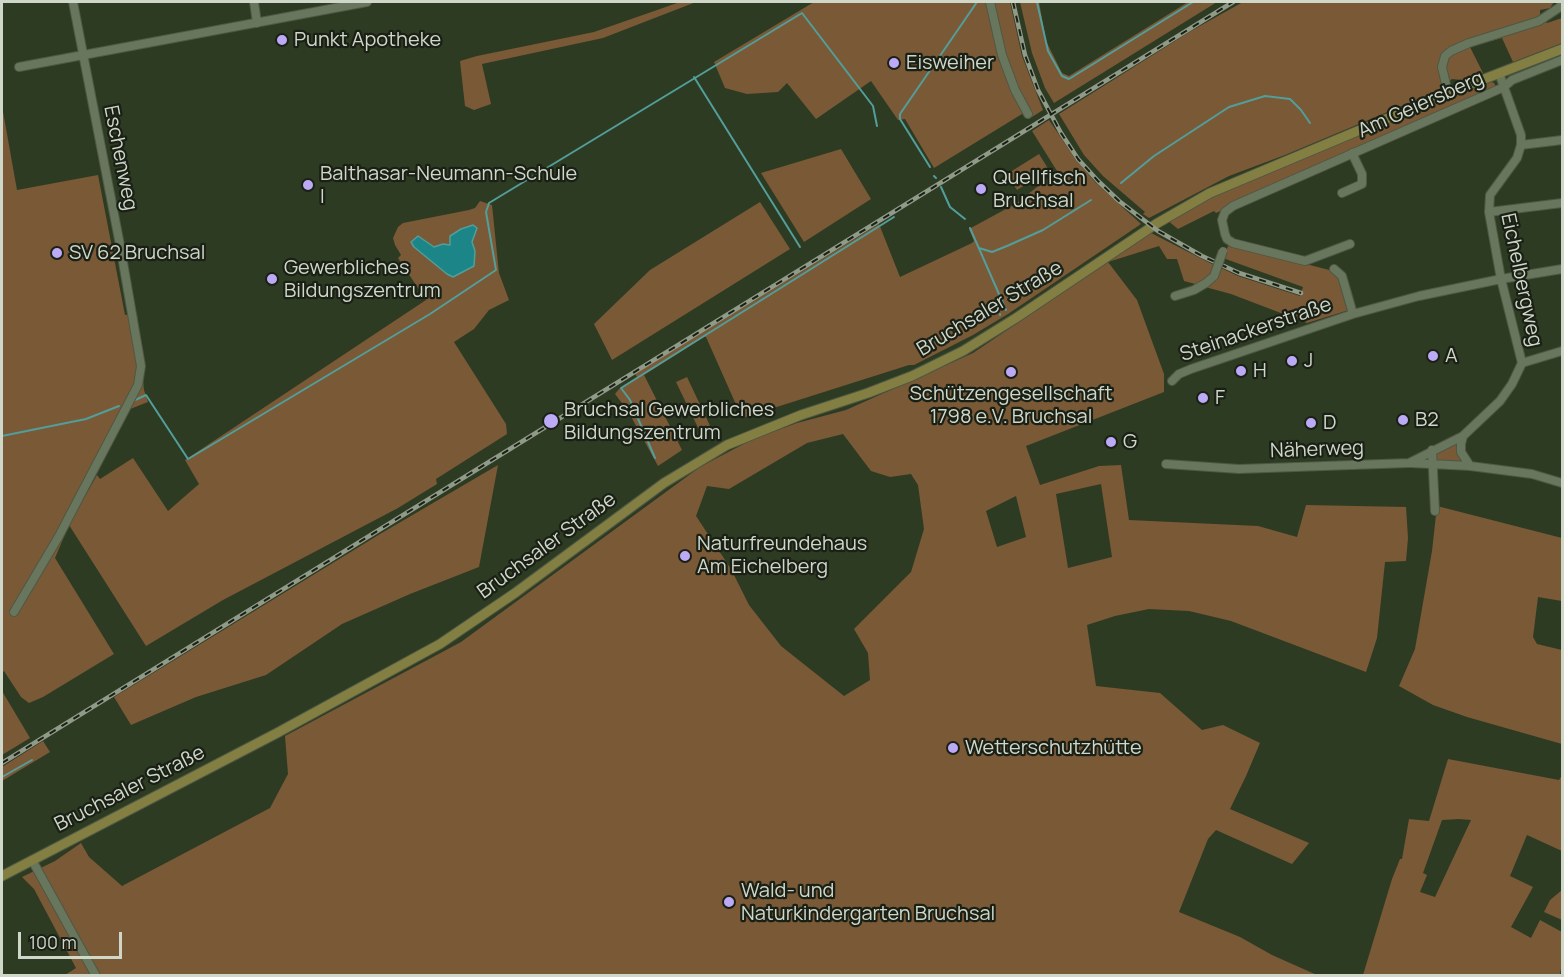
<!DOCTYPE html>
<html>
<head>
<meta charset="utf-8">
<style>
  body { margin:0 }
  #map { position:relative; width:1564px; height:977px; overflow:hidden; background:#2e3b23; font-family:Manrope,sans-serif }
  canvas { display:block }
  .frame { position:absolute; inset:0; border:3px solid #cfd7c9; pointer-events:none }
  .scale { position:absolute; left:18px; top:932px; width:104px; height:27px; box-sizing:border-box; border:3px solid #cfd7c9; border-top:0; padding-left:8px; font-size:18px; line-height:21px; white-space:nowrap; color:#cfd7c9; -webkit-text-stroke:4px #1a2015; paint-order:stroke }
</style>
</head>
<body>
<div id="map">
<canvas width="1564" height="977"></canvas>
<div class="frame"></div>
<div class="scale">100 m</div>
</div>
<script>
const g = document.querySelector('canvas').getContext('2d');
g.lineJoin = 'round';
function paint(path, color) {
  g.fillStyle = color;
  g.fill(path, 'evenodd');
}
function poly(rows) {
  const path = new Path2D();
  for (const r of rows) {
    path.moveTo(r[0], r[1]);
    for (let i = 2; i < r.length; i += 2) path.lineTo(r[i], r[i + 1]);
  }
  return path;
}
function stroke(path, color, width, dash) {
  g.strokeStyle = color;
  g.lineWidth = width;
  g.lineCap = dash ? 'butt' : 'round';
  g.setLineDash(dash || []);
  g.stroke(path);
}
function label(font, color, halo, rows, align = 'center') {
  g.font = font + ' Manrope,sans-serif';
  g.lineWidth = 4.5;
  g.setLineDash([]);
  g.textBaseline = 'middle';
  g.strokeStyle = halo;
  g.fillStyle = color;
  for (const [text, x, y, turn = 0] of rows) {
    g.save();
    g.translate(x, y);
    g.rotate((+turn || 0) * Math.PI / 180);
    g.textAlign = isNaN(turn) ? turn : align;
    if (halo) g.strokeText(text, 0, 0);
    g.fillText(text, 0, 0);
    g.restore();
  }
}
paint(poly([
  [680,2,696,2,603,38,482,64,491,104,474,110,465,106,460,61,477,56,594,32],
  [814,2,1010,2,1022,56,1043,110,1032,117,1022,114,934,168,905,119,898,120,871,81,816,119,787,83,778,92,747,94,725,88,714,62],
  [1020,2,1039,2,1046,41,1062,73,1069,76,1188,2,1217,2,1054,103,1045,88,1032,53],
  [1243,2,1554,2,1550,8,1540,10,1540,15,1547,23,1562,18,1562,43,1513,62,1502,38,1470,47,1483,73,1462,80,1452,79,1435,92,1285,155,1229,176,1149,218,1143,214,1145,212,1103,176,1084,155,1059,114,1191,31],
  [1489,81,1494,83,1496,87,1216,213,1214,211,1178,229,1167,220,1199,201],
  [2,106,17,190,98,175,125,315,137,313,144,390,148,402,120,413,74,516,97,475,100,479,133,458,168,511,199,484,185,460,426,300,398,258,401,255,395,245,393,238,398,227,403,223,469,210,475,208,480,201,492,205,499,273,509,300,489,310,474,329,454,342,506,424,507,434,436,479,437,484,398,508,223,600,146,646,69,525,55,558,114,654,43,697,29,703,21,697,4,671,2,673],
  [418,236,434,247,472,242,475,251,447,274,414,247],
  [1049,120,1076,160,1096,183,1141,224,1008,314,973,335,914,365,909,365,742,418,706,337,704,337,644,375,682,450,658,466,628,411,615,394,619,389,637,377,635,374,879,224,900,277,972,243,974,241,969,229,1017,203,1057,171,1032,131],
  [841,149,871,199,804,242,761,173],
  [1039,154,1049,170,1017,190,1007,174],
  [760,202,790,249,612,360,594,324,650,270],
  [1151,233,1216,266,1212,275,1199,285,1184,281,1177,259,1167,259,1159,246,1108,262,1137,300,1164,374,1164,392,1026,446,1040,485,1099,466,1121,465,1129,520,1258,526,1297,537,1306,505,1406,507,1408,538,1406,561,1385,562,1377,638,1366,672,1231,621,1189,611,1149,609,1115,616,1087,625,1096,686,1160,693,1202,730,1223,725,1260,743,1246,776,1230,809,1309,843,1292,864,1216,830,1208,839,1179,912,1240,937,1272,955,1317,975,65,975,76,968,34,889,22,877,55,861,81,843,89,857,122,886,270,808,288,774,285,736,461,642,700,467,753,439,797,423,846,410,973,353],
  [843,434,871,471,890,477,911,474,918,485,924,529,911,572,854,629,868,653,870,680,844,696,781,646,749,605,731,569,696,516,707,486,729,489,807,443],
  [1101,484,1112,557,1068,568,1056,494],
  [1016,496,1026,537,997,547,986,511],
  [1229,244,1333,271,1338,274,1349,310,1307,323,1231,294,1205,287,1219,267,1238,276,1300,296,1303,287,1223,258],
  [687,377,712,430,702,436,676,382],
  [1463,436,1461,444,1470,466,1433,463,1432,450],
  [498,465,479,567,410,594,342,624,266,675,196,697,131,725,114,697,380,534],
  [1437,506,1562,538,1562,601,1538,597,1533,637,1537,644,1562,650,1562,744,1467,717,1433,705,1399,686,1415,649,1432,551],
  [2,691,30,738,2,755],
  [43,741,50,752,2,781,2,767],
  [1448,759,1559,780,1562,775,1562,851,1527,835,1510,876,1533,887,1511,927,1531,938,1540,920,1562,932,1562,963,1560,974,1562,975,1363,975,1392,879,1400,859,1402,859,1409,819,1429,821],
  [1459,819,1471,820,1435,897,1420,892,1427,875,1423,873,1442,820],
  [1562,890,1562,920,1544,912,1550,900]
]), '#7a5937');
const water = poly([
  [473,225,477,228,472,242,475,251,474,266,453,277,447,274,414,247,411,242,418,236,434,247,443,244,450,245,450,236,461,229,473,225]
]);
paint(water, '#1c8587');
stroke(water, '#529e9b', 1.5);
stroke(poly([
  [1037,2,1048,51,1062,76,1069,79,1193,2],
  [694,77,800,247],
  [930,167,900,119,900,114,977,2],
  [934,176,936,178],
  [1121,183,1154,156,1229,107,1265,96,1290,99,1301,110,1310,123],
  [941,187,950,207,965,219],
  [970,228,1006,310],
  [979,248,992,252,1007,246,1043,230,1091,200],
  [1000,314,1000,315],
  [133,401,146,395,188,459,430,314,496,270,486,212,489,203,802,13,873,106,877,126],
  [2,436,86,419,119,406],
  [655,458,630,400,621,388,894,217],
  [2,777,32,760]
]), '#529e9b', 2);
const minor = poly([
  [254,2,257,23],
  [990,2,1002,55,1015,90,1028,114],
  [19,67,367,2],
  [1499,73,1521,135,1521,145,1517,158,1490,195,1489,212,1501,279,1522,363],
  [1448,93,1442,67,1445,56,1451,51,1469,43,1539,21,1560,7,1562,2],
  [1521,145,1562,140],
  [1342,193,1362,184,1362,174,1352,153],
  [1489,212,1562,203],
  [1350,244,1305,261,1233,243,1227,239,1225,234,1222,220,1225,212,1233,206,1504,87,1512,80,1562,60],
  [1334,269,1342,276,1353,314],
  [1175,296,1194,290,1206,283,1214,276],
  [1172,381,1179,374,1191,369,1353,314,1419,296,1501,279,1562,269],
  [1432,450,1435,511],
  [1411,463,1470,466,1532,474,1562,483],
  [1166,464,1239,469,1409,463,1463,436],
  [1470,466,1461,452,1461,444,1463,436,1500,401,1512,384,1522,363,1562,351],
  [14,612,59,536,138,385,141,366,120,245,73,2],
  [32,860,96,976]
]);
const major = poly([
  [2,876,277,733,440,644,515,593,664,483,727,445,801,415,868,393,912,376,963,351,1016,318,1156,224,1210,193,1448,93,1562,49]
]);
stroke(minor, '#4e5844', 10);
stroke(major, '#4e5844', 11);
stroke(minor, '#67765c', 8);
stroke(major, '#837f43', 9);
const rail = poly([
  [1013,2,1025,55,1038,90,1061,133,1078,159,1098,181,1119,201,1158,231,1202,256,1239,273,1301,293],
  [2,763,1233,2]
]);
stroke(rail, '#909a88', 4.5);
stroke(rail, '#1a2015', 2, [7]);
const minorBridge = poly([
  [1214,276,1223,251]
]);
stroke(minorBridge, '#4e5844', 10, []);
stroke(minorBridge, '#67765c', 8);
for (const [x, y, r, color] of [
  [282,40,6,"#bcaaf6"],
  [894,63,6,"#bcaaf6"],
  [308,185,6,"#bcaaf6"],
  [981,189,6,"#bcaaf6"],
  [57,253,6,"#bcaaf6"],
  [272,279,6,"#bcaaf6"],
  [1433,356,6,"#bcaaf6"],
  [1292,361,6,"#bcaaf6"],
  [1241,371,6,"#bcaaf6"],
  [1011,372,6,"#bcaaf6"],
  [1203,398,6,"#bcaaf6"],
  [1403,420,6,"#bcaaf6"],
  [551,421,8,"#bcaaf6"],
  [1311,423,6,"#bcaaf6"],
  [1111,442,6,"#bcaaf6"],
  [685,556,6,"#bcaaf6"],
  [953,748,6,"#bcaaf6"],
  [729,902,6,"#bcaaf6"]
]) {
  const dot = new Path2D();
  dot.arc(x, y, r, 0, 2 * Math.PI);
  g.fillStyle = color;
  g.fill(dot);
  stroke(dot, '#1a2015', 2);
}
label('20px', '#cfd7c9', '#1a2015', [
  ["Punkt Apotheke",294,40],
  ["Eisweiher",906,63],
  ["Balthasar-Neumann-Schule",320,174],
  ["I",320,197],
  ["Quellfisch",993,178],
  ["Bruchsal",993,201],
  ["SV 62 Bruchsal",69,253],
  ["Gewerbliches",284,268],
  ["Bildungszentrum",284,291],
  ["A",1445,356],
  ["J",1304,361],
  ["H",1253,371],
  ["Schützengesellschaft",1011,394,"center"],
  ["1798 e.V. Bruchsal",1011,417,"center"],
  ["F",1215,398],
  ["Bruchsal Gewerbliches",564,410],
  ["Bildungszentrum",564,433],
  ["B2",1415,420],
  ["D",1323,423],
  ["G",1123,442],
  ["Naturfreundehaus",697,544],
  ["Am Eichelberg",697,567],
  ["Wetterschutzhütte",965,748],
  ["Wald- und",741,891],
  ["Naturkindergarten Bruchsal",741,914]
], 'left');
label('20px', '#cfd7c9', '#1a2015', [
  ["Am Geiersberg",1421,105,-24],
  ["Eschenweg",120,158,79],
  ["Eichelbergweg",1521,280,78],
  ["Bruchsaler Straße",990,309,-31],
  ["Steinackerstraße",1256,330,-19],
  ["Näherweg",1317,450,-2],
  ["Bruchsaler Straße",547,546,-36],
  ["Bruchsaler Straße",130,789,-27]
]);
</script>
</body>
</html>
